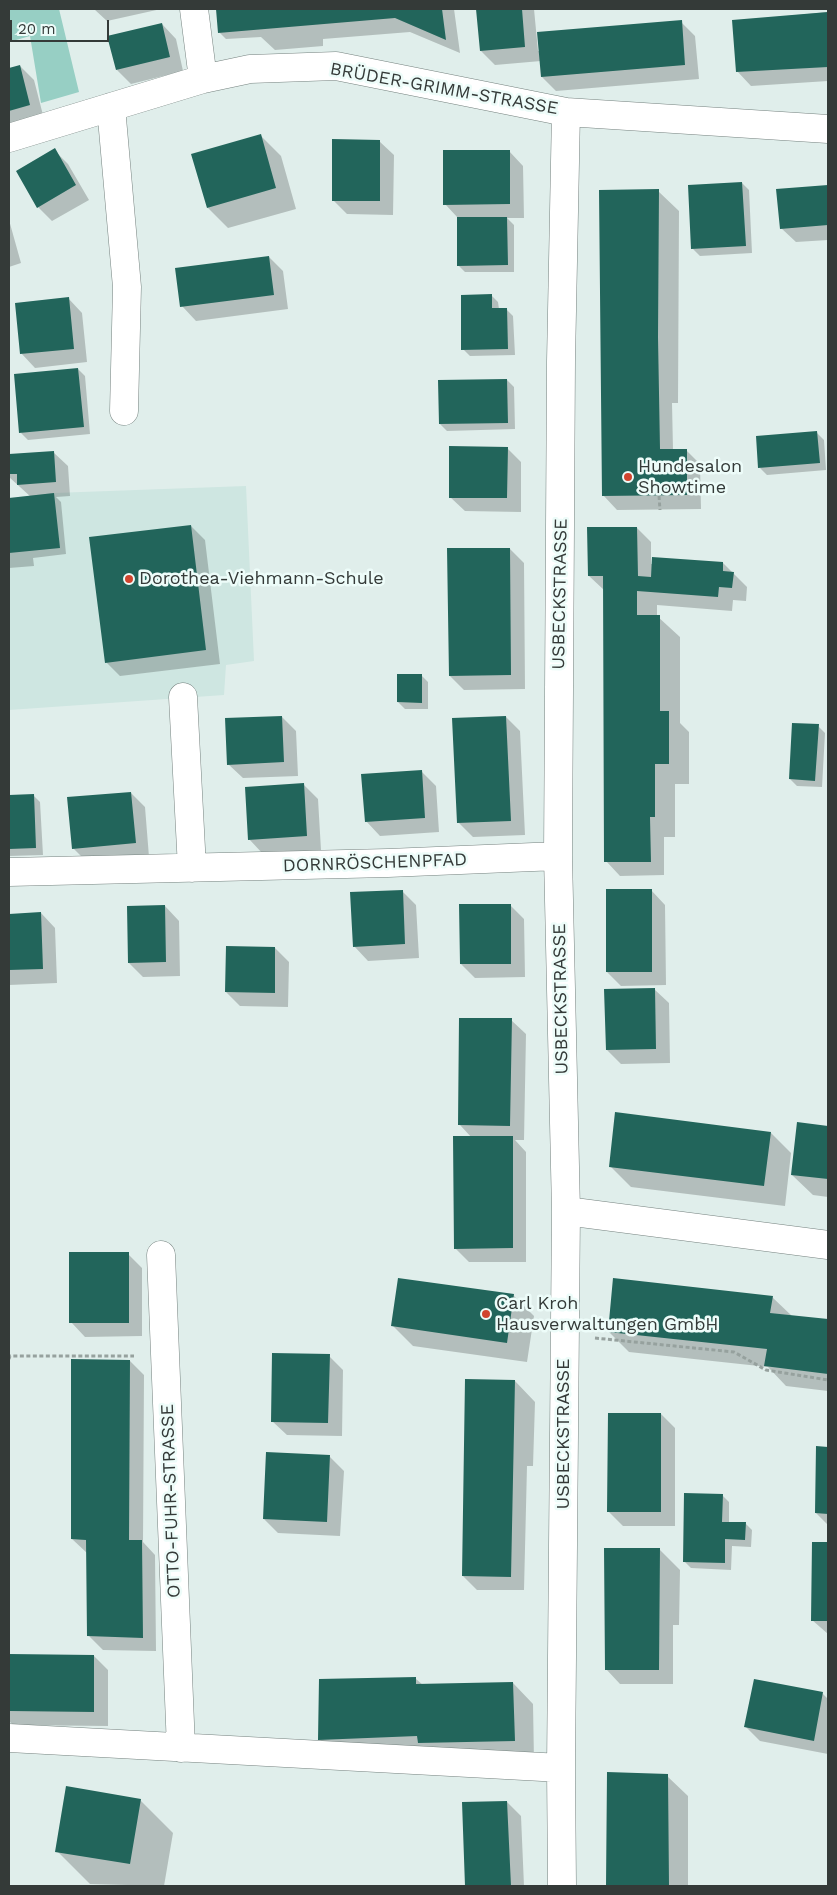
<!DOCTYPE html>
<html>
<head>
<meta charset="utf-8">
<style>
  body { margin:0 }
  #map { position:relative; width:837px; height:1895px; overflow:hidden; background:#e0eeeb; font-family:"Work Sans",sans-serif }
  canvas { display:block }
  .frame { position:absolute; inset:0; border:10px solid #343a38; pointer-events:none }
  .scale { position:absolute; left:10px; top:20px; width:99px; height:22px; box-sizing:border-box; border:2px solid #343a38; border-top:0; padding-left:6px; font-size:15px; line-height:18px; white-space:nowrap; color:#343a38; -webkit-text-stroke:4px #edfcf9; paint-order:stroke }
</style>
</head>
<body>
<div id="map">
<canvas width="837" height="1895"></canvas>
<div class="frame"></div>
<div class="scale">20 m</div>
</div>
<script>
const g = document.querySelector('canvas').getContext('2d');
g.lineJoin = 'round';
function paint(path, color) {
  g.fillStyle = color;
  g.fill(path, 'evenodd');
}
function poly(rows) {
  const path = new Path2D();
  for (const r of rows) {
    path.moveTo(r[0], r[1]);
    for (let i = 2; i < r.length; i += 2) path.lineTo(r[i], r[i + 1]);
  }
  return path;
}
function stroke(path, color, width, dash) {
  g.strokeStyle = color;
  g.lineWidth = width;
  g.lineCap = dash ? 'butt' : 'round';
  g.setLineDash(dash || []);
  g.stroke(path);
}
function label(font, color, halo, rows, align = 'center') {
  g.font = font + ' "Work Sans",sans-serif';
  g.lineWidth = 5;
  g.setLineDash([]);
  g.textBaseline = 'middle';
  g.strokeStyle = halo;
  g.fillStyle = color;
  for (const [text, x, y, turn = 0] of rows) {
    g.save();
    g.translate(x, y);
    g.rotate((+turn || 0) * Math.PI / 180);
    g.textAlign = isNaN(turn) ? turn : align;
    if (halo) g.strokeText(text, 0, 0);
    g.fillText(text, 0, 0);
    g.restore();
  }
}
paint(poly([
  [246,486,254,661,226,665,224,695,9,710,9,498,54,493]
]), '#cee6e1');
paint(poly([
  [9,9,59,9,79,92,41,103,30,36,9,42]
]), '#97cfc4');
paint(poly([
  [94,9,161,9,107,21],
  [217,9,454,9,460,53,410,32,323,39,323,46,275,50,261,37,226,39,219,32],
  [477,9,534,9,538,51,681,22,695,36,699,79,556,91,542,77,541,61,495,65,481,51],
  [828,12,828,81,751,86,737,71,734,21],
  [162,24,176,39,183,71,131,84,117,70],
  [20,66,34,80,44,119,9,128,9,69],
  [261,136,281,156,296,209,228,228,208,208],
  [379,141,394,155,393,215,347,214,333,200],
  [54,150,68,164,89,200,52,221,38,207],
  [509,151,523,166,524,218,507,218,514,225,514,272,465,272,458,265,458,218,445,204],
  [742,183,749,190,752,253,700,256,693,249],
  [828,186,828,240,796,242,781,228,778,190],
  [658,191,679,211,678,403,672,403,673,450,686,450,700,464,701,509,617,510,603,495],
  [9,220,21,263,9,267],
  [269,257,283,271,288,309,196,321,182,306],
  [491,295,498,302,499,309,506,309,513,316,515,355,470,356,463,349],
  [68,298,82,313,87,362,35,368,21,353],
  [78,369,85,376,90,434,28,440,21,433],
  [507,380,514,387,515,429,447,431,440,424],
  [817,433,824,440,826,470,767,475,760,468],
  [507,448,521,462,521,512,465,511,450,497],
  [53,452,68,466,70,496,56,497,61,502,66,554,33,558,34,566,9,568,9,499,31,497,9,477,9,456],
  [191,526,205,540,220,664,120,676,106,662],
  [637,528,651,542,651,564,723,563,747,587,746,601,733,600,732,611,657,605,657,616,680,637,680,723,689,732,689,784,675,784,675,837,664,837,664,875,620,876,606,861,604,590,589,576],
  [510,549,524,563,525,689,464,690,450,676],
  [421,675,428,682,428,709,405,709,398,702],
  [282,717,296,731,298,776,243,778,228,764],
  [506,717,520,731,525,835,473,837,459,823],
  [818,726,825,733,822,787,797,786,790,779],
  [422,772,436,786,439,832,380,836,366,821],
  [304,785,318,799,321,850,263,854,249,839],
  [131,793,145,807,149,857,87,862,73,848],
  [33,795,40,802,43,855,9,856,9,796],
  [651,890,665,905,666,985,621,986,607,972],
  [402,891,416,905,419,958,368,961,354,946],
  [510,905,524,919,525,977,475,978,461,964],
  [165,906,179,921,180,976,143,977,129,963],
  [41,913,55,928,57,983,9,985,9,915],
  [275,948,289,962,288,1007,240,1006,226,992],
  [654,989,669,1003,670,1063,621,1064,607,1050],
  [511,1020,526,1034,524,1140,515,1140,526,1152,526,1262,469,1262,455,1248,472,1138,460,1125],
  [798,1124,828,1127,828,1197,813,1195,792,1175],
  [771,1133,791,1153,785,1206,631,1187,610,1166],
  [128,1254,142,1268,142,1336,85,1337,71,1322],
  [513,1295,534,1316,527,1362,413,1346,392,1325],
  [772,1297,792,1316,828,1321,828,1391,786,1386,768,1367,629,1352,609,1332],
  [329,1356,343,1370,342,1436,287,1435,272,1421],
  [130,1361,144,1375,143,1542,155,1555,156,1651,103,1650,89,1636,87,1553,72,1539],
  [515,1381,535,1402,533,1466,527,1466,524,1590,477,1590,463,1576],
  [661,1414,675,1428,675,1526,623,1526,609,1512],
  [818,1448,828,1448,828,1525,816,1513],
  [330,1457,344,1471,340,1536,278,1533,264,1519],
  [722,1495,729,1502,729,1523,745,1523,752,1530,751,1547,732,1546,731,1570,691,1568,684,1561],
  [813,1544,828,1544,828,1634,812,1620],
  [659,1549,680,1570,679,1625,673,1625,673,1684,620,1684,606,1669],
  [9,1656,94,1656,108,1670,108,1726,13,1725,9,1721],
  [416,1679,423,1685,513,1683,533,1704,534,1761,340,1760,319,1739],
  [822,1693,828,1699,828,1754,760,1741,746,1727],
  [608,1773,667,1776,688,1796,688,1886,608,1886],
  [140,1800,173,1833,164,1886,90,1884,57,1851],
  [507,1802,521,1816,524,1886,466,1886,463,1804]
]), '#0003');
paint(poly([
  [216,9,442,9,446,40,395,18,218,33],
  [476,9,522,9,525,47,480,51],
  [828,12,828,67,736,72,732,20],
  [682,20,685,65,541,77,537,32],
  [162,23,170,57,116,70,107,36],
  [20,65,30,105,9,111,9,68],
  [261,134,276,188,207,208,191,154],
  [332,139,380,140,380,201,332,201],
  [55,148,76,185,37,208,16,171],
  [443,150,510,150,510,204,443,205],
  [742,182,746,246,691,249,688,185],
  [828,185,828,225,780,229,776,189],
  [659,189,658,337,660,449,687,449,687,495,602,496,599,190],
  [457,217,507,217,508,265,457,266],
  [269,256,274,295,180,307,175,268],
  [492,294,492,308,507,308,508,349,461,350,461,295],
  [69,297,74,349,20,354,15,303],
  [78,368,84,427,19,433,14,374],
  [507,379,508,423,439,424,438,380],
  [817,431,820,463,758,468,756,436],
  [449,446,508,447,507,498,449,498],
  [54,451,56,482,17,485,17,474,9,474,9,454],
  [54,493,60,548,9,553,9,498],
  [191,525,206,650,105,663,89,537],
  [587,527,637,527,638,576,651,577,652,557,723,562,723,571,734,572,732,588,719,587,718,597,637,591,637,615,660,615,660,711,669,711,669,764,655,764,655,817,650,817,651,862,604,862,603,576,588,576],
  [447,548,510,548,511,675,449,676],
  [397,674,422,674,422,703,397,702],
  [282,716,284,762,227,765,225,718],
  [506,716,511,821,457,823,452,718],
  [792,723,819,724,815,781,789,779],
  [422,770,425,818,365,822,361,774],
  [304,783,307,836,248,840,245,787],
  [131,792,136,843,72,849,67,797],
  [34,794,36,848,9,849,9,795],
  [606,889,652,889,652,972,606,972],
  [403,890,405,944,353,947,350,892],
  [459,904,511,904,511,964,460,964],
  [165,905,166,962,128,963,127,906],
  [41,912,43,969,9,970,9,914],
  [226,946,275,947,275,993,225,992],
  [655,988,656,1049,606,1050,604,989],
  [459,1018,512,1018,510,1126,458,1125],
  [615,1112,771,1132,764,1186,609,1167],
  [797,1122,828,1126,828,1179,791,1175],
  [453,1136,513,1136,513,1248,454,1249],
  [69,1252,129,1252,129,1323,69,1323],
  [398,1278,514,1294,507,1343,391,1326],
  [613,1278,773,1296,770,1313,828,1319,828,1374,764,1366,767,1349,608,1332],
  [272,1353,330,1354,328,1423,271,1422],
  [71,1359,130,1360,129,1540,142,1540,143,1638,87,1636,86,1540,71,1539],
  [465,1379,515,1380,511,1577,462,1576],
  [608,1413,661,1413,661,1512,607,1512],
  [816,1446,828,1447,828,1514,815,1513],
  [266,1452,330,1455,327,1522,263,1519],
  [684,1493,723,1494,722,1522,746,1522,745,1540,725,1539,725,1563,683,1562],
  [812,1542,828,1542,828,1621,811,1621],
  [604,1548,660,1548,659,1670,605,1670],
  [9,1654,94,1655,94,1712,9,1711],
  [416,1677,416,1684,513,1682,515,1741,418,1743,417,1736,318,1740,319,1679],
  [754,1679,823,1692,814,1741,744,1727],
  [607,1772,668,1774,669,1886,606,1886],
  [66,1786,141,1799,130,1864,55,1852],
  [507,1801,511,1886,465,1886,462,1802]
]), '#22655b');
const minor = poly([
  [194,9,203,79],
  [111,107,127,287,124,411],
  [9,138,203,79,250,69,336,66,566,112,828,129],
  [183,697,192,868],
  [9,872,388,863,558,856],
  [566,1211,828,1245],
  [161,1255,181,1748],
  [9,1738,561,1768],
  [562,1886,561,1768,566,1211,558,856,561,361,566,112]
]);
stroke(minor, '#75827f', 29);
stroke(poly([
  [659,496,660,510],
  [595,1338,734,1352,766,1370,828,1380],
  [9,1359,10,1356,134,1356]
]), '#96a19e', 3, [4, 2.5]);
stroke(minor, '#fff', 28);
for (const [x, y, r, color] of [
  [628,477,5,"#d0442e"],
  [129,579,5,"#d0442e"],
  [486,1314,5,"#d0442e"]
]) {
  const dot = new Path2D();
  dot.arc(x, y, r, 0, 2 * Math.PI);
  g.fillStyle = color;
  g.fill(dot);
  stroke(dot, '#edfcf9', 2);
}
label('18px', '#343a38', '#edfcf9', [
  ["BRÜDER-GRIMM-STRASSE",444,89,10],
  ["USBECKSTRASSE",560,594,-89],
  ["DORNRÖSCHENPFAD",375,863,-2],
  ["USBECKSTRASSE",561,999,-91],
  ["USBECKSTRASSE",564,1434,-90],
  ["OTTO-FUHR-STRASSE",171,1501,-92]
]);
label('18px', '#343a38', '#edfcf9', [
  ["Hundesalon",638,467],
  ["Showtime",638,488],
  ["Dorothea-Viehmann-Schule",139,579],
  ["Carl Kroh",496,1304],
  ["Hausverwaltungen GmbH",496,1325]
], 'left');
</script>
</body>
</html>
